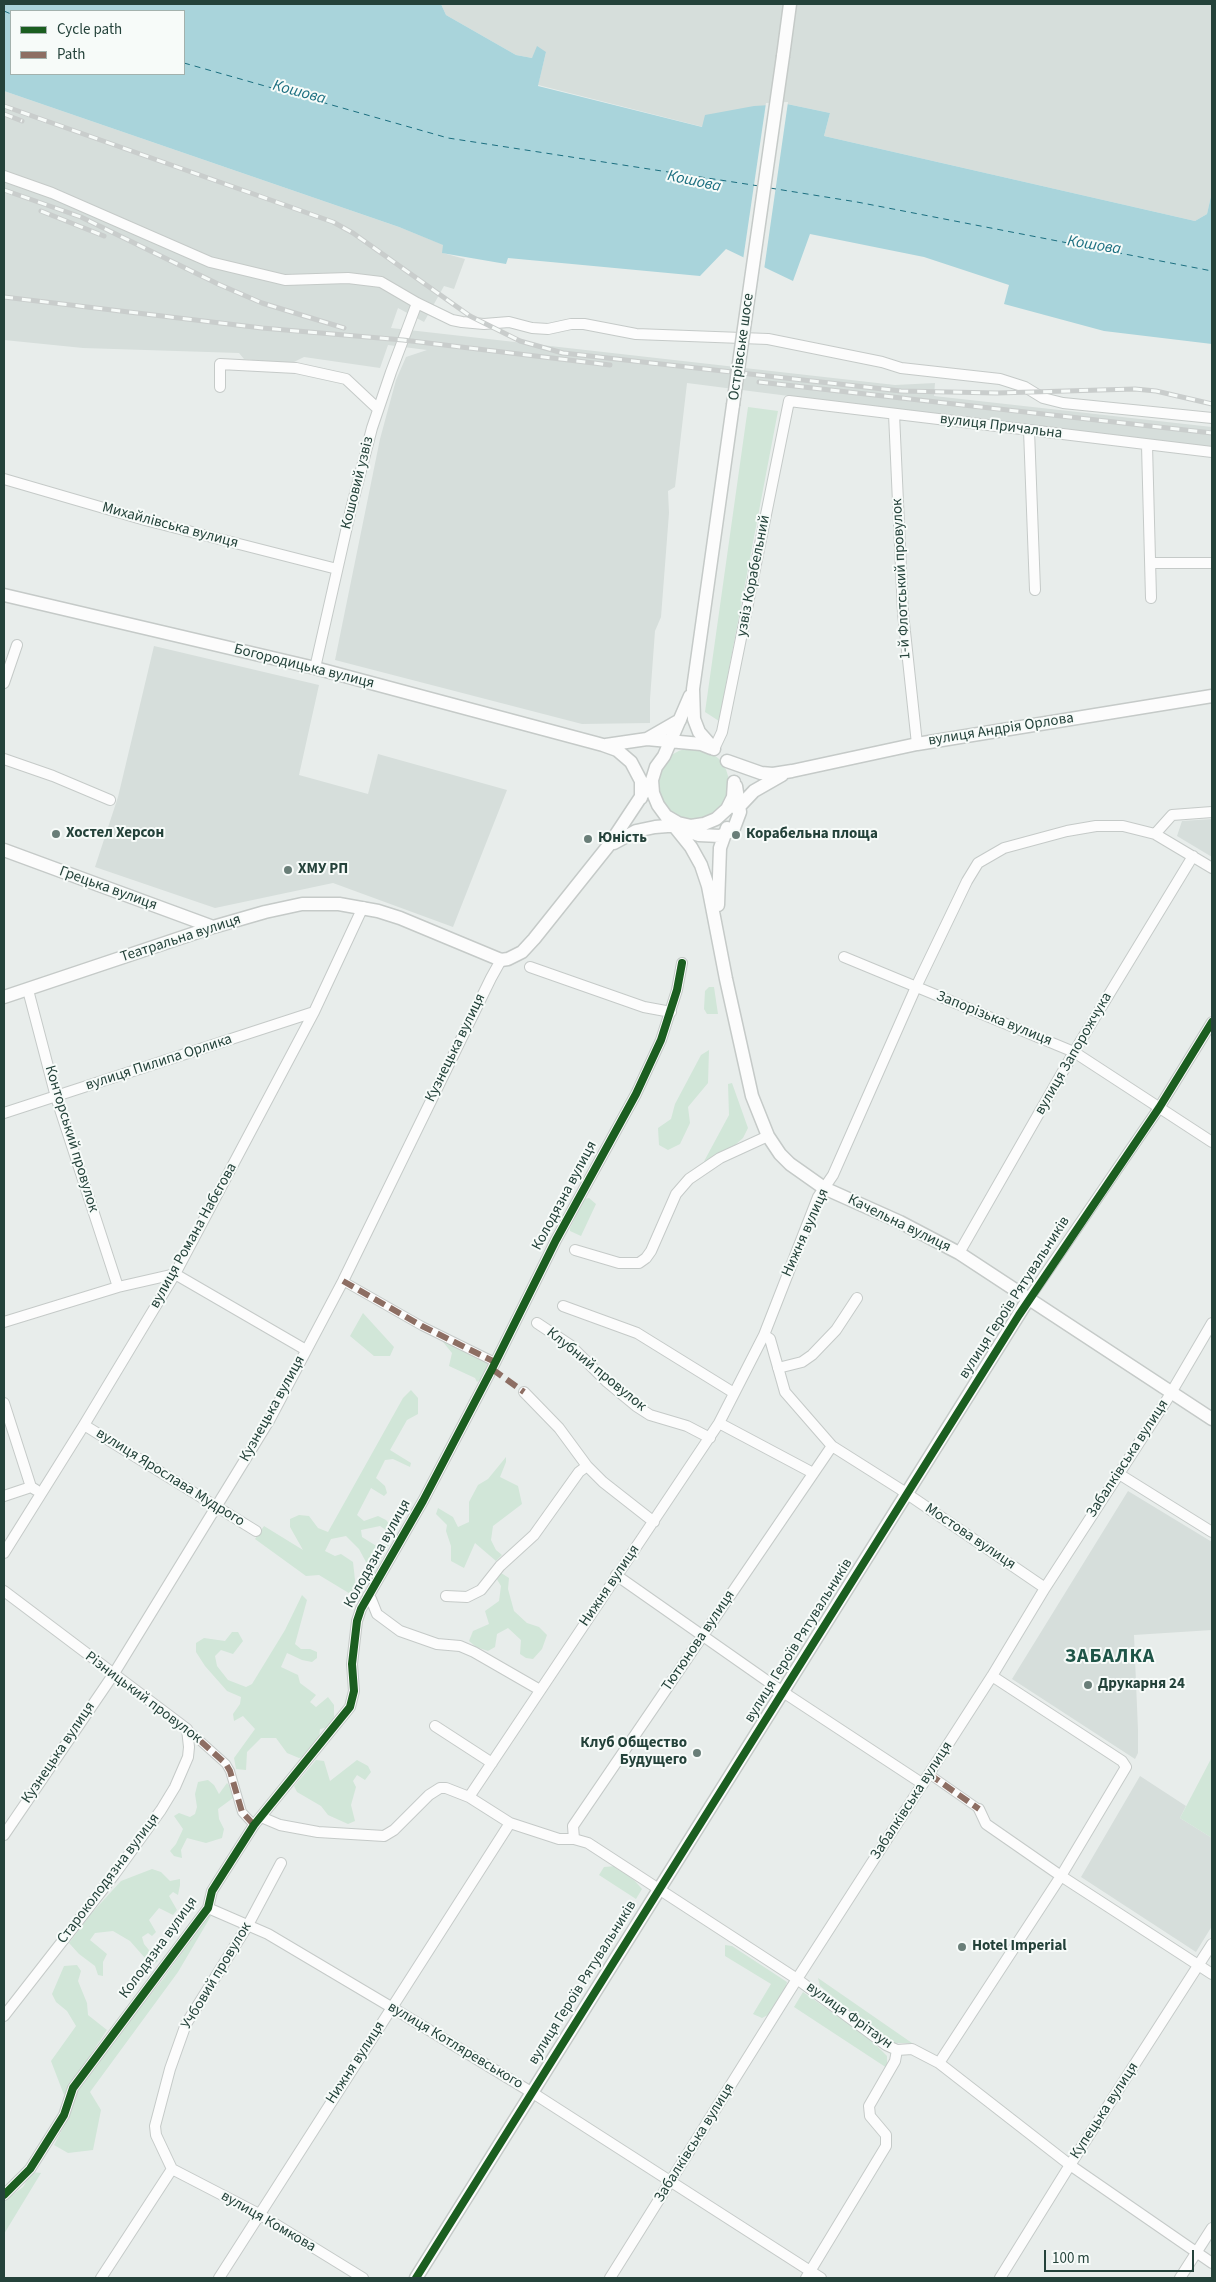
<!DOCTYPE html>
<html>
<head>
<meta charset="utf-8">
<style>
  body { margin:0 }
  #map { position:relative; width:1216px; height:2282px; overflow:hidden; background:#e8edeb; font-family:"Source Sans 3",sans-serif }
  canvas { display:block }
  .frame { position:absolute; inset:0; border:5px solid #24423a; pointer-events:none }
  .legend { position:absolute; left:10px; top:10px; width:175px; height:65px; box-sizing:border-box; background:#f7fbf9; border:1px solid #a3b1ad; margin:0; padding:6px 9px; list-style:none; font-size:15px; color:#24423a }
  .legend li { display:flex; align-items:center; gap:10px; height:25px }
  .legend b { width:25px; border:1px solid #a3b1ad }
  .scale { position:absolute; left:1044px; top:2250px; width:150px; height:22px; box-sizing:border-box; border:2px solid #24423a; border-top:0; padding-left:6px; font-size:15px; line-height:18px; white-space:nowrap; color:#24423a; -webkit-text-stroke:4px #f7fbf9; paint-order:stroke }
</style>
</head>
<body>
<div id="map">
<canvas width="1216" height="2282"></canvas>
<div class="frame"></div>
<ul class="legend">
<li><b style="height:6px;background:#1b5e20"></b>Cycle path</li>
<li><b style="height:6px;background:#8d6e63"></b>Path</li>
</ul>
<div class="scale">100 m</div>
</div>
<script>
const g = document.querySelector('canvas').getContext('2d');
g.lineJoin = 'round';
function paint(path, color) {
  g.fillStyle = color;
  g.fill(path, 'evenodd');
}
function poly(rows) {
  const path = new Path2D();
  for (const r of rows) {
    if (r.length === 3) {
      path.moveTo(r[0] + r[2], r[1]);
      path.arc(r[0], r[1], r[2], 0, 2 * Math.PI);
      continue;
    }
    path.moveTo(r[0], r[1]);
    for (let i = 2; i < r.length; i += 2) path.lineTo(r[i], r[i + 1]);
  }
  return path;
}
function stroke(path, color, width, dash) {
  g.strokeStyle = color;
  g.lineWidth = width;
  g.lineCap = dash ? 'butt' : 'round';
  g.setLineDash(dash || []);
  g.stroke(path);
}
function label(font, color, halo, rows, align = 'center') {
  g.font = font + ' "Source Sans 3",sans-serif';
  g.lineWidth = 4;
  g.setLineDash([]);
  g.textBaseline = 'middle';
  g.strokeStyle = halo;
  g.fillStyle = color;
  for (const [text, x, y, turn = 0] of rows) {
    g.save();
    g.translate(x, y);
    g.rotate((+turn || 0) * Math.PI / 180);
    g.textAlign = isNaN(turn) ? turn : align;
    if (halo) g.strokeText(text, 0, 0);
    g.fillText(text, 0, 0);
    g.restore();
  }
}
paint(poly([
  [441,4,1212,4,1212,192,1207,214,1195,221,824,136,830,113,787,104,703,127,538,85,546,52,532,58,516,55,446,15],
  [4,91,399,227,444,245,443,253,465,259,454,289,444,286,424,322,398,308,391,328,895,385,935,383,934,396,1212,427,1212,450,687,383,675,487,668,491,669,513,661,617,655,631,650,699,650,723,582,724,335,660,380,439,396,380,406,357,427,350,388,345,380,368,304,357,290,364,244,359,239,353,83,348,4,340],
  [154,646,319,685,299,775,368,794,378,754,507,790,453,927,333,883,215,908,95,867,118,797],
  [1212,819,1212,857,1177,836,1182,821],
  [1128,1491,1212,1542,1212,1630,1134,1635,1138,1730,1138,1753,1135,1759,1012,1679],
  [1140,1776,1186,1806,1180,1818,1212,1838,1212,1926,1196,1952,1081,1877]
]), '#d6dedb');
paint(poly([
  [748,407,778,411,719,721,705,712],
  [693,784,36],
  [709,987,714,987,718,1014,707,1014,704,1009,705,991],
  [709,1050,708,1083,688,1107,690,1123,680,1144,668,1150,659,1145,658,1128,671,1119,675,1104,701,1055],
  [732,1083,748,1128,743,1138,735,1145,719,1153,701,1167,729,1115,728,1084],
  [589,1198,596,1204,581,1236,570,1231,570,1228,584,1199],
  [363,1313,394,1347,390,1356,374,1356,350,1336],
  [454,1337,486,1354,489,1367,483,1378,477,1382,475,1378,449,1366,452,1353,443,1342],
  [411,1390,418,1398,418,1414,407,1420,390,1450,411,1463,410,1467,393,1459,385,1460,376,1478,385,1486,387,1493,384,1496,371,1488,357,1515,364,1521,378,1516,386,1520,392,1527,389,1532,380,1526,361,1530,362,1537,378,1547,383,1543,389,1545,373,1575,359,1549,346,1536,331,1539,325,1551,335,1556,341,1554,353,1562,357,1598,319,1575,306,1576,255,1539,264,1526,303,1550,290,1527,290,1519,299,1515,309,1516,318,1528,328,1532,403,1398],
  [506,1457,506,1462,500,1477,518,1486,522,1504,493,1526,491,1540,496,1550,502,1555,496,1561,475,1543,464,1568,451,1561,451,1546,446,1531,447,1525,436,1514,438,1508,453,1517,458,1527,469,1522,469,1502,478,1485,488,1479],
  [498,1571,509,1578,508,1589,514,1611,527,1623,539,1627,547,1635,542,1649,533,1659,526,1658,520,1654,521,1640,508,1628,497,1634,495,1647,488,1651,476,1647,469,1641,473,1631,489,1624,485,1611,499,1601,501,1586,495,1576],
  [302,1595,307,1600,295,1644,301,1649,310,1649,317,1652,317,1658,312,1662,302,1660,287,1653,281,1667,298,1675,300,1683,316,1695,310,1702,316,1707,328,1697,334,1705,334,1717,329,1727,320,1729,319,1739,306,1756,299,1758,287,1753,276,1738,261,1738,247,1752,246,1770,236,1769,234,1758,255,1729,243,1716,234,1721,233,1714,240,1704,241,1697,227,1691,205,1666,196,1652,196,1643,204,1638,225,1641,232,1632,238,1632,243,1641,233,1654,221,1650,215,1656,217,1666,228,1680,246,1687,252,1684,285,1630],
  [1212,1757,1212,1838,1180,1818],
  [316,1760,324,1761,330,1781,357,1760,368,1766,371,1772,365,1780,357,1775,353,1781,356,1787,351,1805,355,1821,348,1824,328,1815,321,1806,297,1792,294,1786],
  [208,1780,214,1785,219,1794,227,1783,233,1790,233,1798,218,1809,219,1819,224,1829,222,1838,206,1843,187,1838,181,1850,182,1858,174,1856,170,1851,176,1844,183,1829,174,1816,179,1813,190,1817,195,1814,197,1807,195,1794,198,1782],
  [616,1866,635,1881,642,1889,636,1899,599,1875,604,1867],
  [152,1869,161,1872,170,1881,180,1879,180,1885,178,1895,173,1892,169,1896,177,1910,173,1915,159,1908,149,1920,156,1932,152,1936,148,1933,142,1937,144,1944,158,1961,152,1966,130,1941,113,1931,95,1933,90,1940,107,1954,103,1962,103,1976,98,1975,95,1966,79,1954,69,1943,90,1915,121,1881],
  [208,1915,211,1916,178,1972,90,2092,101,2110,93,2150,68,2153,54,2145,66,2122,76,2091,116,2036,164,1978],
  [725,1945,732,1946,787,1982,785,1991,770,2014,762,2018,753,2014,771,1984,725,1956],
  [77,1965,81,1971,78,1981,87,2003,88,2015,107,2030,64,2095,51,2061,76,2026,67,2011,56,2002,52,1994,64,1966],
  [818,1978,912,2043,893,2043,865,2023,820,1986],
  [803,1992,869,2038,887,2056,887,2068,794,2007],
  [32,2172,41,2173,4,2234,4,2201,23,2187]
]), '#d1e6d8');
paint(poly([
  [4,4,441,4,446,15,516,55,532,58,537,46,546,52,538,86,702,127,705,115,754,106,787,104,830,113,824,136,1195,221,1207,214,1212,192,1212,344,1104,331,1004,304,1009,285,924,257,810,234,793,281,726,249,700,276,508,258,506,264,442,253,443,245,399,227,4,91],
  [11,11,184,11,184,74,11,74]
]), '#a9d4db');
paint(poly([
  [788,102,764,270,743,260,766,103]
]), '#e8edeb');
stroke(poly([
  [4,11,11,14],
  [184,63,448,138,759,186],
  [770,188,857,202,1212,271]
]), '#1c6f80', 1, [6, 5]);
const pedestrian = poly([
  [343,1281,422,1326,495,1362],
  [187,1729,226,1764,230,1771,242,1812,254,1825],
  [929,1774,979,1809]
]);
const minor = poly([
  [4,176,52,193,210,262,285,280,348,278,381,282,417,303,452,320,462,322,484,324,509,322,532,328,548,329,571,324,584,324,636,334,768,339,882,362,901,368,1000,379,1025,387,1043,398,1063,403,1212,418],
  [220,387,220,364,296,368,346,379,378,409],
  [894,414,903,613,917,744],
  [1029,430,1035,590],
  [1147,445,1151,598],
  [4,479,145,520,337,569],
  [1151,563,1212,563],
  [315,668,351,509,372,428,391,372,417,303],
  [4,683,17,645],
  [714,749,722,732,789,401,1212,452],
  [4,759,53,776,110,800],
  [1155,834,1212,868],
  [844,957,1074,1052,1212,1142],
  [530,967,644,1007,671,1012],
  [28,990,56,1097,118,1287],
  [4,1113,314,1012],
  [575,1250,619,1263,639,1263,646,1258,651,1251,676,1194,689,1179,720,1158,768,1136],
  [959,1253,1074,1052,1193,856],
  [1029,1298,1159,1108,1212,1022],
  [563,1306,637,1333,734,1393],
  [4,1322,118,1287,175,1274,306,1350],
  [537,1323,570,1345,607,1382,636,1406,650,1415,687,1426,710,1438],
  [764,1335,770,1339,785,1392,832,1446,900,1489,1045,1588],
  [778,1368,802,1362,812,1355,836,1330,857,1298],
  [524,1392,559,1428,587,1466,603,1482,654,1522],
  [4,1403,31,1487],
  [719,1423,813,1473],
  [84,1425,256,1531],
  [1119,1474,1212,1532],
  [4,1496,31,1487,36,1490],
  [4,1553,84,1425,175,1274,314,1012,363,907],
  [616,1575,783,1692,923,1784],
  [4,1591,187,1729,189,1747,188,1757,175,1787,161,1810,114,1875,4,2016],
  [368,1596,371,1599,377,1614,400,1631,437,1644,460,1646,474,1652,540,1690],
  [446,1596,467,1597,481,1590,500,1566,534,1535,579,1472,587,1466],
  [435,1726,492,1763],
  [469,1797,719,1423,764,1335,818,1197,833,1175,916,987,967,881,978,863,1004,848,1067,831,1096,826,1123,826,1155,834,1172,815,1212,812],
  [979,1809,986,1824,1061,1876,1212,1974],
  [261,1817,280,1825,318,1832,384,1836,394,1830,429,1795,440,1788,446,1788,469,1797,510,1823,559,1839,574,1839,588,1843,797,1979,886,2045,897,2050,912,2049,939,2063,1070,2165,1212,2263],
  [4,1835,113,1675,270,1419,343,1281,491,978,501,960],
  [574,1839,573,1826,832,1446],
  [208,1908,268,1934,391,2007,536,2095,821,2278],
  [939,2063,1061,1876,1126,1767,1122,1761,992,1676],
  [172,2169,156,2135,155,2126,170,2069,186,2024,248,1925,281,1863],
  [172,2169,259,2214,363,2278],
  [4,2195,30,2169,64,2115,73,2088,208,1908,212,1891,254,1825,350,1707,354,1691,352,1664,357,1621,361,1609,423,1501,492,1369,556,1240,636,1094,661,1040,677,990,682,963],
  [101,2278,172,2169],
  [219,2278,510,1823],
  [610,2278,797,1979,992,1676,1045,1588,1168,1398,1212,1323],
  [806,2278,886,2146,886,2135,870,2116,869,2106,895,2061,897,2050],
  [1000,2278,1070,2165,1212,1944],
  [1180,2278,1212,2228]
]);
const tertiary = poly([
  [783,56,790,4],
  [4,595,315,668,603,745,617,750,631,762,641,781,641,798],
  [690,696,664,756,656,767,652,780,653,793,658,805,666,816,678,823,691,826,704,824,716,819,727,809,733,797,734,782],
  [647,739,701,744,711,748],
  [606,745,647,739,680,720],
  [714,749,699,732,694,719,693,689,733,405],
  [727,761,761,773,773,774,792,771,917,744,1212,696],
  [737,809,754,791,782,775],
  [666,816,691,847,701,865,708,886,726,979,752,1096,768,1136,780,1154,790,1164,824,1188,900,1222,959,1253,1212,1419],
  [679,828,699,835,720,836,729,832,734,828,740,812,736,786],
  [614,843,636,831,655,827,680,825],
  [4,850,213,927],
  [718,905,720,848,727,828],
  [4,997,213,927,265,912,302,904,339,904,378,911,400,918,501,960,508,959,522,952,534,939,609,845,652,780],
  [416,2278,1029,1298]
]);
stroke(pedestrian, '#c5cac8', 10);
stroke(minor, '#c5cac8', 12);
stroke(tertiary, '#c5cac8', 15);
stroke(pedestrian, '#fcfcfc', 8);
stroke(minor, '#fcfcfc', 10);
stroke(tertiary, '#fcfcfc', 12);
const rail = poly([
  [4,106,333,222,353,233,470,316,520,341,563,353,901,391,997,393,1135,389,1156,391,1212,404],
  [4,114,22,121],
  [4,190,81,217,218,284,262,303,344,328],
  [41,211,104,236],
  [4,297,262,328,403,340,610,365],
  [759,382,1212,433]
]);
stroke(rail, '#c9cdcc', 5);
stroke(rail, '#f7fbf9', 3, [9]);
const tertiaryBridge = poly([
  [733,405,783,56]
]);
stroke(tertiaryBridge, '#c5cac8', 15, []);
stroke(tertiaryBridge, '#fcfcfc', 12);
stroke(poly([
  [343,1281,422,1326,495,1362],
  [492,1369,524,1392],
  [187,1729,226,1764,230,1771,242,1812,254,1825],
  [929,1774,979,1809]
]), '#8d6e63', 6, [12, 6]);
stroke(poly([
  [4,2195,30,2169,64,2115,73,2088,208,1908,212,1891,254,1825,350,1707,354,1691,352,1664,357,1621,361,1609,423,1501,492,1369,556,1240,636,1094,661,1040,677,990,682,963],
  [416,2278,1019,1315,1159,1108,1212,1022]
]), '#1b5e20', 8);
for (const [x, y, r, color] of [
  [56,834,5,"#697e78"],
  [736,835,5,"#697e78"],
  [588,839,5,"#697e78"],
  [288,870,5,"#697e78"],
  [1088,1685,5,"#697e78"],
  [697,1753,5,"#697e78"],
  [962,1947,5,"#697e78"]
]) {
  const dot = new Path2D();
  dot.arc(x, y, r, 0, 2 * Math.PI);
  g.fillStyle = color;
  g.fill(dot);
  stroke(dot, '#f7fbf9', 2);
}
label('15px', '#24423a', '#f7fbf9', [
  ["Острівське шосе",742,347,-82],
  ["вулиця Причальна",1001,427,7],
  ["Кошовий узвіз",358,483,-76],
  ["Михайлівська вулиця",170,526,15],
  ["узвіз Корабельний",754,576,-79],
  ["1-й Флотський провулок",902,579,-93],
  ["Богородицька вулиця",304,667,14],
  ["вулиця Андрія Орлова",1001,730,-9],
  ["Грецька вулиця",108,889,20],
  ["Театральна вулиця",181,939,-18],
  ["Запорізька вулиця",994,1019,22],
  ["Кузнецька вулиця",456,1048,-64],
  ["вулиця Запорожчука",1074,1054,-60],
  ["вулиця Пилипа Орлика",159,1063,-18],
  ["Конторський провулок",71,1139,73],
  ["Колодязна вулиця",565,1196,-62],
  ["Качельна вулиця",899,1224,26],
  ["Нижня вулиця",806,1233,-66],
  ["вулиця Романа Набєгова",194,1236,-61],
  ["вулиця Героїв Рятувальників",1015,1298,-57],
  ["Клубний провулок",596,1370,39],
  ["Кузнецька вулиця",273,1409,-61],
  ["Забалківська вулиця",1128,1459,-57],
  ["вулиця Ярослава Мудрого",170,1478,32],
  ["Мостова вулиця",970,1537,34],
  ["Колодязна вулиця",378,1554,-61],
  ["Нижня вулиця",610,1586,-56],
  ["Тютюнова вулиця",699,1641,-56],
  ["вулиця Героїв Рятувальників",799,1641,-58],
  ["Різницький провулок",143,1698,37],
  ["Кузнецька вулиця",59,1753,-56],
  ["Забалківська вулиця",912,1801,-57],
  ["Староколодязна вулиця",109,1879,-53],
  ["Колодязна вулиця",159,1948,-54],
  ["Учбовий провулок",217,1976,-59],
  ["вулиця Героїв Рятувальників",583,1983,-58],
  ["вулиця Фрітаун",849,2016,36],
  ["вулиця Котляревського",455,2046,31],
  ["Нижня вулиця",356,2063,-57],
  ["Купецька вулиця",1105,2111,-57],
  ["Забалківська вулиця",695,2143,-58],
  ["вулиця Комкова",268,2222,30]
]);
label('bold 15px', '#24423a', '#f7fbf9', [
  ["Хостел Херсон",66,834],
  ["Корабельна площа",746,835],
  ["Юність",598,839],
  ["ХМУ РП",298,870],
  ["Друкарня 24",1098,1685],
  ["Клуб Общество",687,1744,"right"],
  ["Будущего",687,1761,"right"],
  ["Hotel Imperial",972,1947]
], 'left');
label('italic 16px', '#1c6f80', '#f7fbf9', [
  ["Кошова",299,93,15],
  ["Кошова",694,182,12],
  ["Кошова",1094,246,9]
]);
g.letterSpacing = '1px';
label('bold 20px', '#1f5548', '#f7fbf9', [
  ["ЗАБАЛКА",1110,1658]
]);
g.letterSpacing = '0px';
</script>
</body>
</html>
